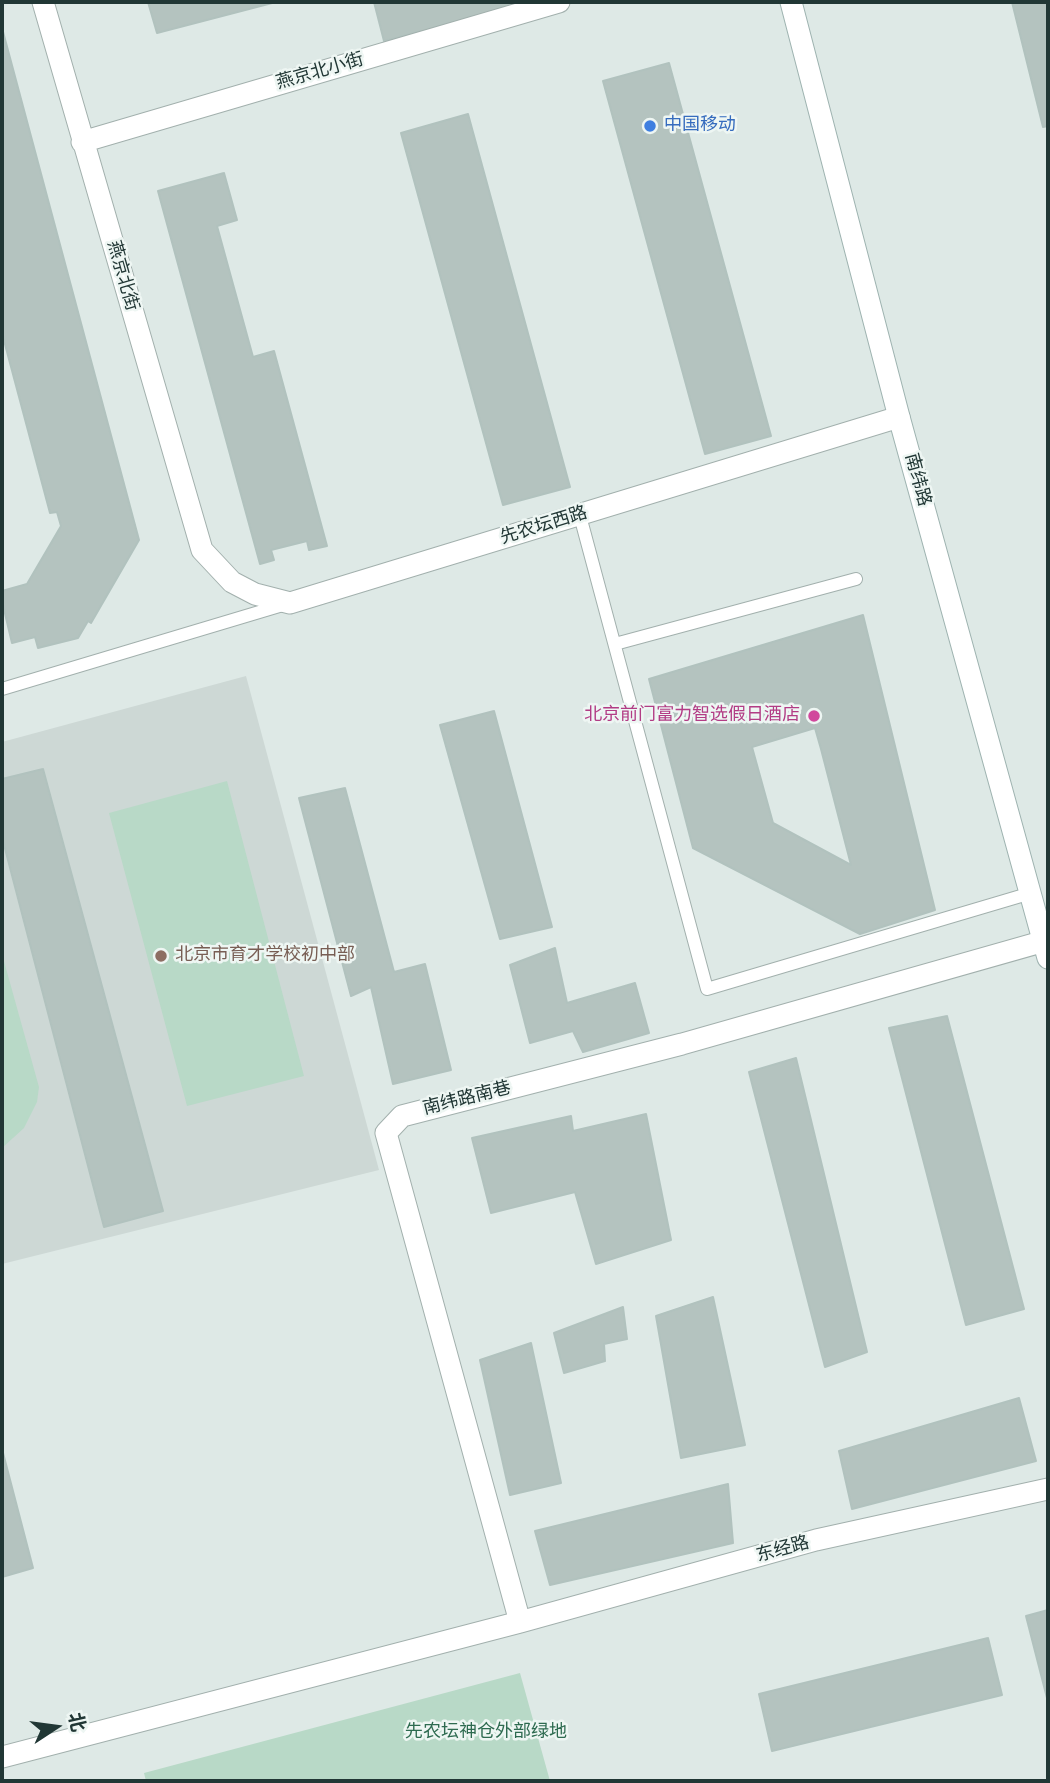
<!DOCTYPE html>
<html>
<head>
<meta charset="utf-8">
<style>
  body { margin:0 }
  #map { position:relative; width:1050px; height:1783px; overflow:hidden; background:#dee9e6; font-family:"Nunito Sans","Noto Sans SC",sans-serif }
  canvas { display:block }
  .frame { position:absolute; inset:0; border:4px solid #213735; pointer-events:none }
  .north { position:absolute; left:21px; top:1692px; width:70px; height:70px; -webkit-text-stroke:5px #eef6f3; paint-order:stroke; rotate:77deg; font-size:19px; font-weight:700; line-height:28px; text-align:center; color:#213735 }
  .north::after { content:''; display:block; margin:auto; width:24px; height:32px; background:#213735; clip-path:polygon(50% 0,100% 100%,50% 72%,0 100%) }
</style>
</head>
<body>
<div id="map">
<canvas width="1050" height="1783"></canvas>
<div class="frame"></div>
<div class="north">北</div>
</div>
<script>
const g = document.querySelector('canvas').getContext('2d');
g.lineJoin = 'round';
function paint(path, color) {
  g.fillStyle = color;
  g.fill(path, 'evenodd');
}
function poly(rows) {
  const path = new Path2D();
  for (const r of rows) {
    path.moveTo(r[0], r[1]);
    for (let i = 2; i < r.length; i += 2) path.lineTo(r[i], r[i + 1]);
  }
  return path;
}
function stroke(path, color, width, dash) {
  g.strokeStyle = color;
  g.lineWidth = width;
  g.lineCap = dash ? 'butt' : 'round';
  g.setLineDash(dash || []);
  g.stroke(path);
}
function label(font, color, halo, rows, align = 'center') {
  g.font = font + ' "Nunito Sans","Noto Sans SC",sans-serif';
  g.lineWidth = 5;
  g.setLineDash([]);
  g.textBaseline = 'middle';
  g.strokeStyle = halo;
  g.fillStyle = color;
  for (const [text, x, y, turn = 0] of rows) {
    g.save();
    g.translate(x, y);
    g.rotate((+turn || 0) * Math.PI / 180);
    g.textAlign = isNaN(turn) ? turn : align;
    if (halo) g.strokeText(text, 0, 0);
    g.fillText(text, 0, 0);
    g.restore();
  }
}
paint(poly([
  [246,676,379,1170,2,1264,2,742]
]), '#cdd8d5');
paint(poly([
  [227,781,304,1076,187,1106,109,813],
  [2,954,39,1087,37,1102,24,1128,2,1148],
  [520,1673,550,1781,146,1781,144,1773]
]), '#b8d9c7');
const building = poly([
  [148,2,276,2,157,33,148,2],
  [374,2,532,2,384,41,374,2],
  [1012,2,1048,2,1048,126,1043,127,1012,2],
  [2,28,139,540,91,623,88,621,78,638,38,648,35,637,12,643,2,601,2,591,27,584,61,526,57,512,50,513,2,333,2,28],
  [669,63,771,436,705,454,603,81,669,63],
  [468,114,570,487,503,505,401,133,468,114],
  [224,173,237,220,217,226,253,357,274,351,327,546,309,550,307,541,271,550,274,560,260,564,158,191,224,173],
  [863,615,935,910,860,934,693,848,649,679,863,615],
  [815,728,821,749,851,865,773,823,752,747,815,728],
  [494,711,552,927,500,939,440,725,494,711],
  [43,769,163,1211,104,1227,2,837,2,779,43,769],
  [345,788,394,972,425,964,451,1070,393,1084,371,987,351,996,299,798,345,788],
  [555,948,567,1003,635,983,649,1033,583,1052,573,1031,530,1043,510,965,555,948],
  [947,1016,1024,1309,966,1325,889,1028,947,1016],
  [796,1058,867,1352,825,1367,749,1072,796,1058],
  [646,1114,671,1240,596,1264,575,1192,491,1213,472,1138,571,1116,573,1131,646,1114],
  [713,1297,745,1445,681,1458,656,1316,713,1297],
  [623,1307,627,1339,604,1344,605,1361,564,1373,554,1333,623,1307],
  [531,1343,561,1483,510,1495,480,1360,531,1343],
  [1019,1398,1036,1461,852,1509,839,1451,1019,1398],
  [2,1449,33,1568,2,1577,2,1449],
  [728,1484,733,1543,550,1585,535,1531,728,1484],
  [1048,1610,1048,1698,1047,1698,1026,1616,1048,1610],
  [988,1638,1002,1695,772,1751,759,1694,988,1638]
]);
paint(building, '#b4c3bf');
stroke(building, '#b1c2be', 2);
const lane = poly([
  [580,516,707,989,1031,893],
  [615,644,856,579],
  [2,689,286,604]
]);
const street = poly([
  [43,2,202,550,232,582,255,594,290,603,899,417],
  [82,142,559,2],
  [520,1622,386,1133,402,1116,682,1044,1048,940],
  [2,1757,520,1622,816,1540,1048,1489]
]);
const secondary = poly([
  [791,2,899,417,1048,958]
]);
stroke(lane, '#a2b0ad', 14);
stroke(street, '#a2b0ad', 23);
stroke(secondary, '#9eb3b0', 23);
stroke(lane, '#fff', 12);
stroke(street, '#fff', 21);
stroke(secondary, '#fff', 21);
for (const [x, y, r, color] of [
  [650,126,7,"#3f7fe0"],
  [814,716,7,"#d1479c"],
  [161,956,7,"#8d6e63"]
]) {
  const dot = new Path2D();
  dot.arc(x, y, r, 0, 2 * Math.PI);
  g.fillStyle = color;
  g.fill(dot);
  stroke(dot, '#eef6f3', 2.5);
}
label('18px', '#213735', '#eef6f3', [
  ["燕京北小街",320,72,-16],
  ["燕京北街",122,276,74],
  ["南纬路",917,480,75],
  ["先农坛西路",544,526,-17],
  ["南纬路南巷",467,1099,-14],
  ["东经路",783,1550,-15]
]);
label('18px', '#366cbe', '#eef6f3', [
  ["中国移动",664,126]
], 'left');
label('18px', '#b23c85', '#eef6f3', [
  ["北京前门富力智选假日酒店",800,716]
], 'right');
label('18px', '#785e54', '#eef6f3', [
  ["北京市育才学校初中部",175,956]
], 'left');
label('18px', '#2e6b50', '#eef6f3', [
  ["先农坛神仓外部绿地",486,1733]
]);
</script>
</body>
</html>
